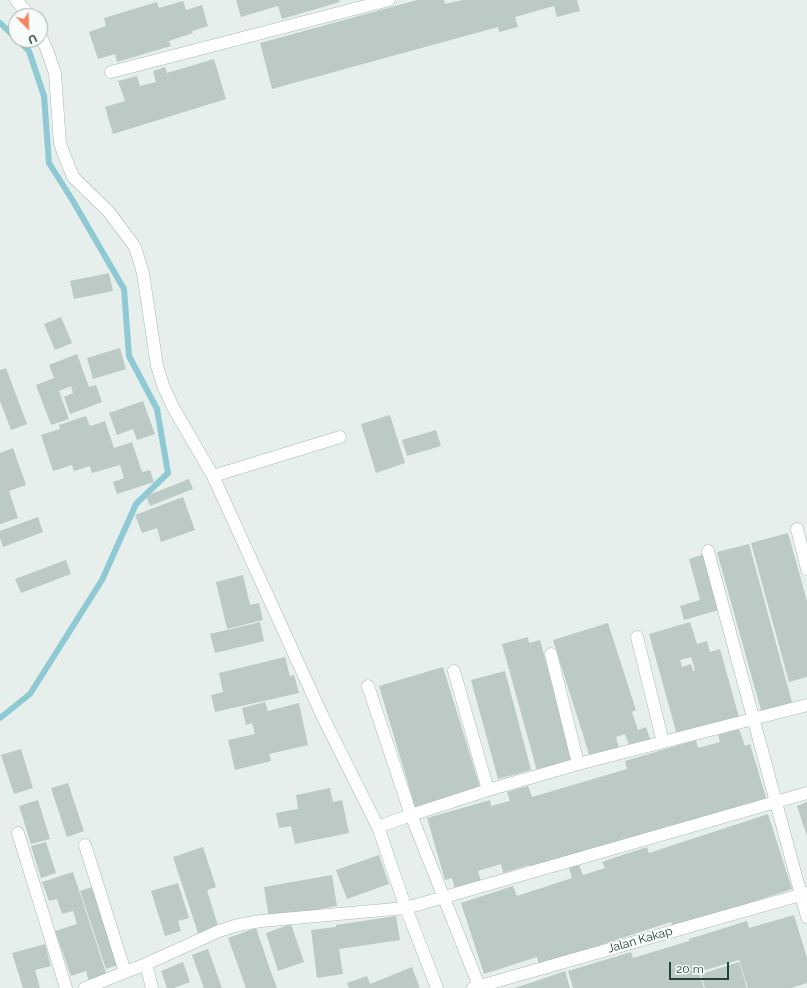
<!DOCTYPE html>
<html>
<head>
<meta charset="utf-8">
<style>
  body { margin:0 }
  #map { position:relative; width:807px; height:988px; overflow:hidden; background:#e6efeb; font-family:Raleway,sans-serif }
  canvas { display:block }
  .north { position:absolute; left:8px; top:8px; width:40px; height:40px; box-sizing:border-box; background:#f7fbf9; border:1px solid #a3b1ad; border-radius:50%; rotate:157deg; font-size:11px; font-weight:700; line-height:16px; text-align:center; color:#24423a }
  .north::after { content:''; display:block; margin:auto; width:14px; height:18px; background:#f4845f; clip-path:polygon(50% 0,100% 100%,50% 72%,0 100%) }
  .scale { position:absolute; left:669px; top:962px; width:60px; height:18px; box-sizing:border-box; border:2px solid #24423a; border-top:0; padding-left:5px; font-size:12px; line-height:14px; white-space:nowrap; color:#24423a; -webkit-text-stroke:3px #f7fbf9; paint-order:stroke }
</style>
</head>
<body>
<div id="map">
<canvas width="807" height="988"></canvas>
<div class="north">U</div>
<div class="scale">20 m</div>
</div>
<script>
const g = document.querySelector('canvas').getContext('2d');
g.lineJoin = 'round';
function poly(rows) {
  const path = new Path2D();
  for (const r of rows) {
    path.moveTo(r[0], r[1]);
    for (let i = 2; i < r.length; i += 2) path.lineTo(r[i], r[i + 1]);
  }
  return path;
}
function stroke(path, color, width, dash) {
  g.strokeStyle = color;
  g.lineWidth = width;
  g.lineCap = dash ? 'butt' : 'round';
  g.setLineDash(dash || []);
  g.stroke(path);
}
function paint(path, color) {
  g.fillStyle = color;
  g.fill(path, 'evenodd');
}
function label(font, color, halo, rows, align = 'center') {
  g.font = font + ' Raleway,sans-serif';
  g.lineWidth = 3.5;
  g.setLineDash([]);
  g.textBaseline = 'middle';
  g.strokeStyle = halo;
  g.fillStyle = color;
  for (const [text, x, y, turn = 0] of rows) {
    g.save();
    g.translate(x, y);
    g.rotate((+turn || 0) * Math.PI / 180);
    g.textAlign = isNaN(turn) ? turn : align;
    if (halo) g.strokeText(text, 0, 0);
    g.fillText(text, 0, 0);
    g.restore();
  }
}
stroke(poly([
  [0,23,16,38],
  [0,718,30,694,102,580,136,504,168,473,157,409,129,356,124,289,73,201,49,163,44,96,29,51,18,40]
]), '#8ec9d4', 6);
paint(poly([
  [236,0,339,0,340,2,282,19,278,6,241,17],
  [417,0,444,0,445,4,462,0,577,0,580,11,557,17,554,6,515,17,518,27,499,32,498,27,272,89,260,43],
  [183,1,186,10,202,5,208,26,192,31,193,33,169,41,171,46,117,62,115,54,98,59,89,32,106,26,104,18,157,2,159,8],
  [214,59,226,99,113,134,105,107,125,101,118,81,137,76,140,86,156,82,153,71,165,67,167,73],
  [109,273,113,291,74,299,70,281],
  [61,317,72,343,55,350,44,324],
  [120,348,126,369,93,379,87,358],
  [77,354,89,387,96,385,102,402,70,414,64,397,73,393,71,386,59,391,69,419,51,425,36,385,54,378,49,365],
  [6,368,27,424,11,430,0,401,0,370],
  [143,401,155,434,137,440,133,429,117,435,109,413],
  [390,415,405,463,376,473,361,424],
  [86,416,90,426,105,421,114,448,132,442,142,472,150,470,154,482,117,494,113,482,124,478,120,465,92,473,90,466,74,471,72,465,53,471,41,435,60,429,59,425],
  [436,430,441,446,407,456,402,440],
  [13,448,26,485,9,491,18,518,0,524,0,453],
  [189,479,193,489,150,506,146,496],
  [183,497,195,530,161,542,157,528,142,533,135,515],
  [38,517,43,532,3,547,0,538,0,531],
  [788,533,807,601,807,677,789,682,751,543],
  [749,544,793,706,762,714,717,552],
  [704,554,719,610,684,620,680,606,700,600,689,559],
  [66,560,71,574,21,593,15,579],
  [243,575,250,605,259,603,263,620,227,629,216,582],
  [260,622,264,641,215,653,210,634],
  [690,622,697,644,707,641,710,652,720,649,739,717,677,735,649,634],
  [691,657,695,670,693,671,691,664,682,667,680,660],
  [608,623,636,710,632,712,638,730,646,727,651,742,630,748,625,734,616,737,619,748,590,757,553,640],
  [528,637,529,643,540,640,573,761,537,771,502,644],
  [285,657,290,676,294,675,299,693,215,712,211,695,223,692,219,673],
  [443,667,480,787,415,807,379,686],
  [505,671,531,770,498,779,471,680],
  [265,702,268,711,299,703,308,745,269,754,271,761,235,770,228,740,255,734,252,723,246,725,242,708],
  [739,729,745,746,750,744,767,801,531,871,529,865,503,873,501,864,478,871,481,881,455,889,452,878,445,880,427,818,490,800,491,806,510,801,507,792,528,786,532,797,627,769,625,761,696,740,698,748,720,742,718,735],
  [21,749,33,788,14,794,1,755],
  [68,783,84,831,67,837,51,788],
  [330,788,333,802,342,800,349,833,295,844,291,826,279,828,276,813,298,809,296,795],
  [38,800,50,839,31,844,19,806],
  [807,802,807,836,797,806],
  [768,814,792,889,673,928,671,922,539,965,537,957,484,974,461,903,513,886,517,896,572,878,569,868,579,865,583,875,605,868,602,862,625,854,647,847,649,853],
  [46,842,56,873,41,878,31,846],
  [203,847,216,887,207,890,219,929,199,936,173,857],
  [379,855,389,884,347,899,336,870],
  [73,872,107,976,89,982,86,971,71,976,55,931,77,924,73,911,62,914,57,899,49,901,42,882],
  [332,875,337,906,269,918,264,887],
  [178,883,189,918,178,921,181,931,165,936,151,891],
  [95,886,121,964,106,969,80,891],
  [794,915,807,958,807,983,791,988,748,988,739,960,699,972,704,988,573,988,568,971,631,952,633,958,689,941,689,939,747,921,749,928],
  [396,916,400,940,339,949,343,974,317,978,311,930,336,927,336,925],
  [291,924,304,962,278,971,266,933],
  [256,928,271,972,277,988,246,988,228,938],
  [45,944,51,966,35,970,40,988,23,988,12,953],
  [208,949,222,988,204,988,192,955],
  [183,962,190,982,174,988,167,988,161,971],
  [739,962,747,988,705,988,701,974],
  [412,967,420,988,349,988,347,983,367,976,370,984],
  [565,971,570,988,514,988,530,983]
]), '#bbcac4');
const minor = poly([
  [16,0,30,16],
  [40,35,47,50,55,73,60,144,73,177,109,212,135,247,143,273,157,366,164,388,174,409,213,476,322,715,378,827,406,908,437,988],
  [111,72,389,0],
  [213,476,340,437],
  [797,529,807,569],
  [708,551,807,917],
  [637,637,663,742],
  [551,654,578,764],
  [454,671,488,790],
  [368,686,411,815,479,986],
  [378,827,411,815,488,790,578,764,807,705],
  [18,833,66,988],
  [85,845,125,972],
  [146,964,152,988],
  [85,988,146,964,219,931,238,925,261,921,406,908,807,793],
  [473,988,807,893]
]);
stroke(minor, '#a8b8b2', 13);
stroke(minor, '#fff', 12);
label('12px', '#24423a', '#f7fbf9', [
  ["Jalan Kakap",640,940,-16]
]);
</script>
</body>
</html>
